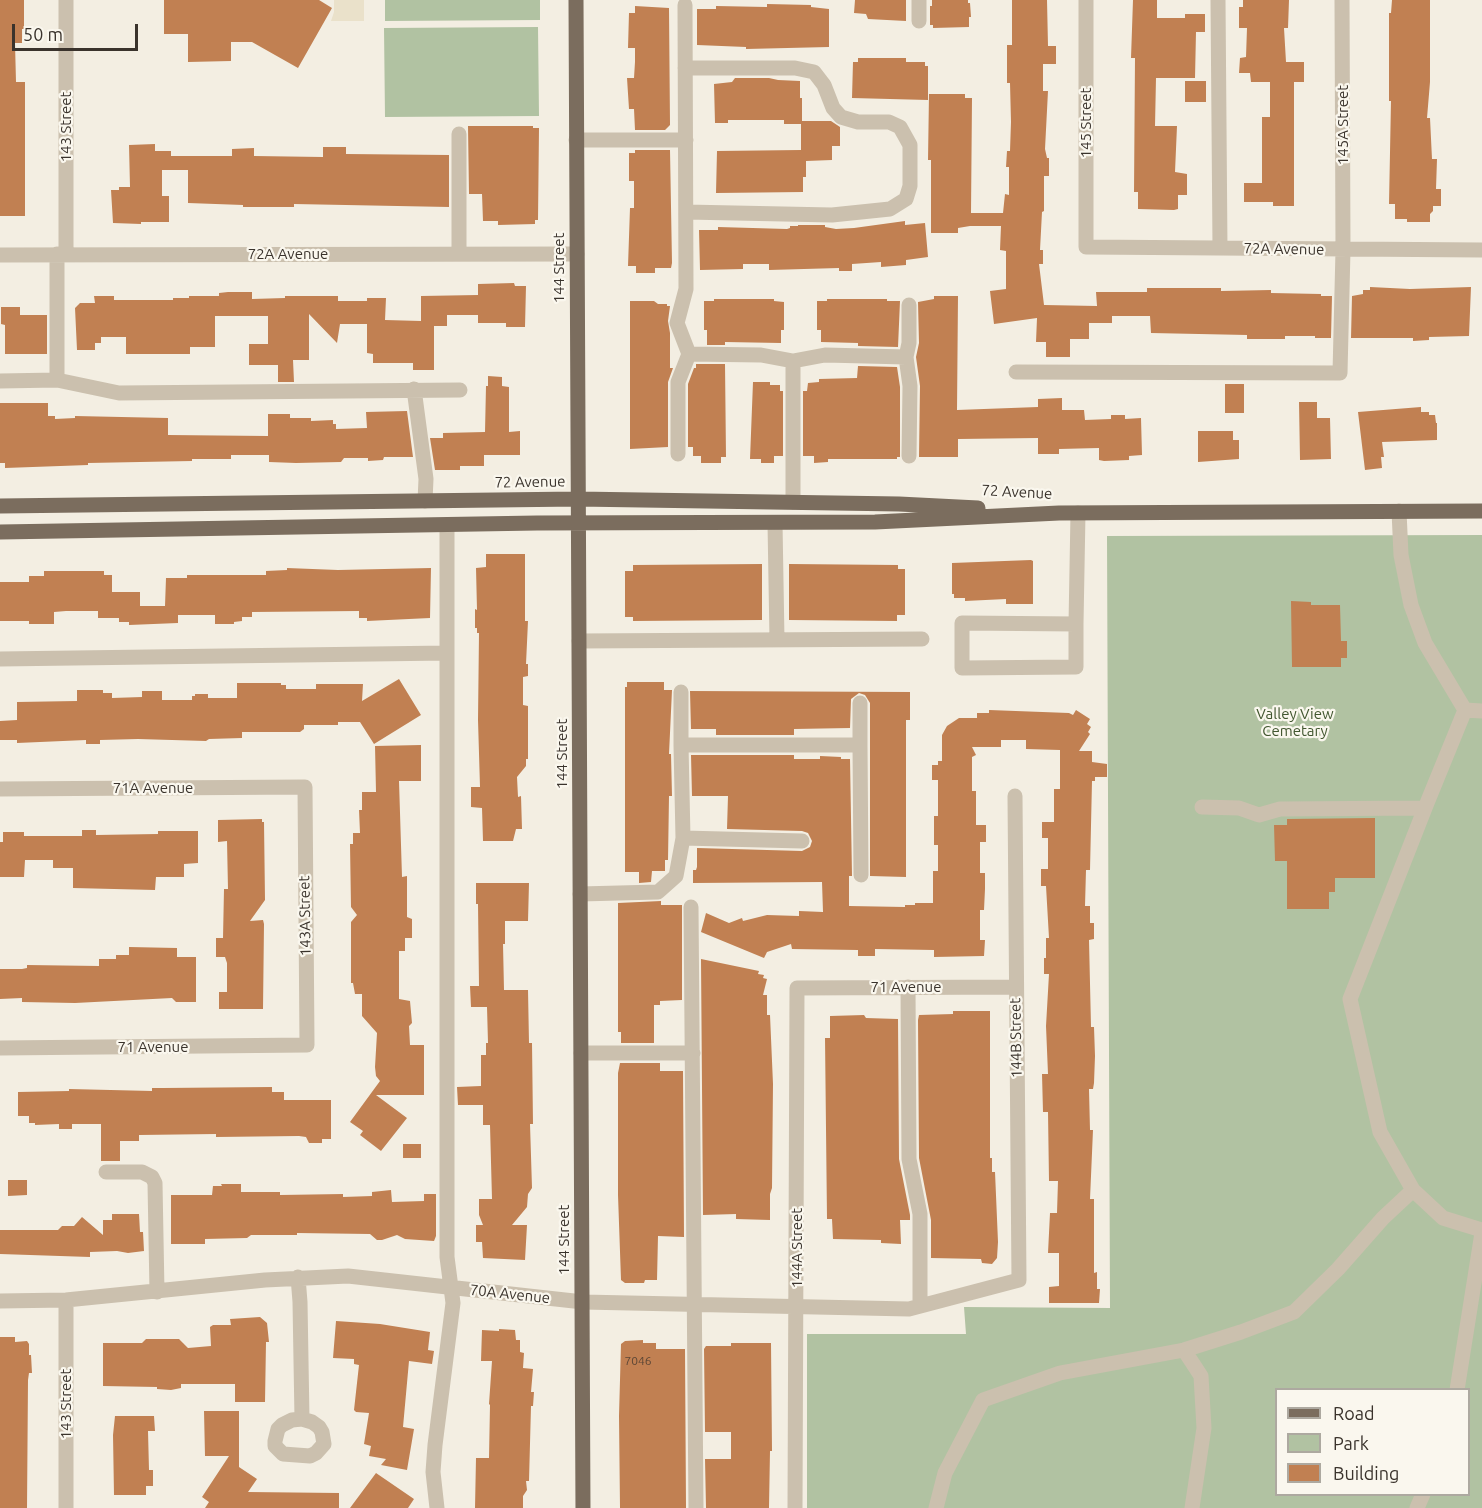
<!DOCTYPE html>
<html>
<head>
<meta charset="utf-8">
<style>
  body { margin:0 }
  #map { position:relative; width:1482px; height:1508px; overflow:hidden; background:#f3eee2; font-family:Ubuntu,sans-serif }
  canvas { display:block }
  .legend { position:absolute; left:1275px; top:1388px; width:195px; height:108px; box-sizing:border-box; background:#faf7ee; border:2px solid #ada9a0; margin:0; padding:8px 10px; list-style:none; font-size:18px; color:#3a332c }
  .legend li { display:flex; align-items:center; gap:12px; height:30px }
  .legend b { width:30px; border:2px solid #ada9a0 }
  .scale { position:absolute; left:12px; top:24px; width:126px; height:27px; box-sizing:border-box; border:3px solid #3a332c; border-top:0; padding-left:8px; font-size:18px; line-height:21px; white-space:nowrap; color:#3a332c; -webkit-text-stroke:4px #faf7ee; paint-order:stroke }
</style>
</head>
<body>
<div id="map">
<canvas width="1482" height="1508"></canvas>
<ul class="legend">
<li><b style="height:8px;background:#7b6d5e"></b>Road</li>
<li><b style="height:16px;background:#b1c2a2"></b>Park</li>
<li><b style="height:16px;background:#c18052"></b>Building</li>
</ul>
<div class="scale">50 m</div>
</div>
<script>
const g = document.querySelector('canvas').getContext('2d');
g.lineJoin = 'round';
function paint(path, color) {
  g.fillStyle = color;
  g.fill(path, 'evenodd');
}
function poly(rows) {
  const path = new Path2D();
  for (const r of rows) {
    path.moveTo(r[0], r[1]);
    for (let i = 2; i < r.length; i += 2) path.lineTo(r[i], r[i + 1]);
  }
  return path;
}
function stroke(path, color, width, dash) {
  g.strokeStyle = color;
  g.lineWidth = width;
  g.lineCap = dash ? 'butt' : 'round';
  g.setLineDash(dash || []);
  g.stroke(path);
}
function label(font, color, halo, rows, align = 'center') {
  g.font = font + ' Ubuntu,sans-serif';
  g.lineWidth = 4.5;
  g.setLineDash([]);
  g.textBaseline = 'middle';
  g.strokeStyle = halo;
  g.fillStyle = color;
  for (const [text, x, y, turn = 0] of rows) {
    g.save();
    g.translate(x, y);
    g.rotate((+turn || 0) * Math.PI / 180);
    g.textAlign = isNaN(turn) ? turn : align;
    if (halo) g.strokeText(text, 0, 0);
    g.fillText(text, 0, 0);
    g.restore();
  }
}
paint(poly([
  [385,0,540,0,540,20,385,21],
  [538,27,539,116,385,117,384,28],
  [1482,535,1482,1508,807,1508,807,1334,966,1334,964,1307,1110,1308,1107,536],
  [1276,1390,1468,1390,1468,1494,1276,1494]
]), '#b1c2a2');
paint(poly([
  [334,0,364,0,364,21,331,21,334,12]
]), '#eae1ca');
paint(poly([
  [0,0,24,0,24,29,22,29,22,43,15,43,16,82,25,82,25,216,0,216],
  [164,0,319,0,332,8,298,68,252,42,231,42,231,61,188,62,188,34,164,34],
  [855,0,906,0,906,21,868,19,866,14,854,13],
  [932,0,968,0,968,3,970,3,971,17,969,17,969,27,933,28,933,25,930,25,930,6,932,6],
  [1012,0,1047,0,1048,46,1056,46,1056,64,1043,64,1043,91,1048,91,1045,149,1047,158,1049,158,1049,176,1044,176,1044,211,1042,212,1040,250,1043,250,1043,264,1039,264,1044,305,1097,306,1096,292,1147,292,1147,288,1221,288,1221,291,1271,290,1271,293,1321,294,1321,296,1332,296,1331,338,1315,338,1315,336,1285,336,1285,339,1247,339,1247,335,1151,333,1150,316,1112,316,1112,323,1089,323,1089,339,1070,339,1070,357,1046,357,1046,342,1036,342,1037,318,994,324,990,291,1006,289,1006,251,1000,250,1001,226,970,226,958,228,958,233,931,233,931,160,928,160,929,94,965,94,965,98,972,98,971,213,1003,213,1005,194,1009,195,1009,167,1006,167,1007,151,1010,151,1011,122,1010,83,1007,83,1007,45,1012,45],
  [1133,0,1157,0,1157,18,1185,18,1185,14,1205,14,1205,32,1196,32,1195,78,1156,78,1155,126,1177,126,1175,172,1187,174,1187,195,1178,195,1178,209,1174,210,1138,209,1138,192,1134,192,1135,58,1131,58],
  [1243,0,1289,0,1288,28,1284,28,1286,62,1304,62,1304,82,1294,82,1294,206,1273,206,1273,202,1244,202,1244,183,1262,183,1262,117,1270,117,1270,82,1251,82,1250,73,1239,73,1240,58,1246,57,1247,28,1239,28,1239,7,1243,7],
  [1392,0,1430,0,1430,82,1427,118,1430,118,1432,159,1437,159,1436,189,1441,189,1441,206,1433,206,1433,211,1430,214,1430,222,1407,222,1407,219,1395,219,1395,204,1389,204,1391,101,1389,101,1389,13,1391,13],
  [767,4,811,5,811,7,829,9,829,47,746,49,746,47,697,45,697,9,716,9,716,6,767,7],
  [635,6,669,8,670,125,665,130,635,130,634,109,629,109,627,78,634,78,635,62,635,48,628,48,629,13,635,13],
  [858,58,906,58,906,62,925,62,925,66,928,66,928,100,852,98,853,62,858,62],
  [735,78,769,78,778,80,800,81,800,98,802,98,802,121,831,121,840,127,840,146,832,146,832,160,806,161,806,177,803,177,803,192,716,193,717,151,801,150,801,124,784,124,784,120,728,120,728,123,715,123,714,84,732,82],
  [1185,81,1206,81,1206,102,1185,102],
  [468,126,533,126,533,128,539,128,538,220,535,220,535,224,498,225,498,221,483,221,482,194,469,194],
  [155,144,155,151,171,151,171,156,232,156,232,149,254,148,254,156,323,157,323,147,346,147,346,154,449,155,449,207,294,204,294,207,243,207,243,205,188,203,188,170,162,170,162,196,169,196,169,222,141,222,141,224,113,223,111,190,119,190,119,187,130,187,129,145],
  [635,150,670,150,672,263,671,268,655,268,655,273,636,273,636,266,628,266,630,208,634,208,634,181,629,181,629,153,635,153],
  [905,221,905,225,925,223,928,257,906,260,906,265,881,267,881,262,852,264,852,271,839,271,839,268,769,270,769,264,743,264,743,269,700,270,699,230,718,230,718,227,787,229,790,228,790,226,798,226,798,225,825,225,825,227,836,229,854,228],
  [514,283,515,286,526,286,525,327,506,327,506,323,478,323,478,315,447,315,447,326,434,326,434,370,413,370,413,363,373,363,373,354,367,353,367,324,340,324,337,343,309,314,309,360,293,360,294,382,278,382,278,365,249,365,249,344,268,344,268,316,215,316,215,347,190,347,190,354,126,354,126,337,101,337,101,343,95,343,95,350,77,350,75,308,80,303,95,303,94,296,114,296,114,300,173,300,173,298,189,298,189,296,219,296,219,293,228,292,252,292,252,299,285,298,285,296,338,296,338,301,367,301,367,298,386,298,385,320,421,321,421,296,478,295,478,284],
  [1370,287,1410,289,1471,287,1469,336,1429,337,1429,340,1413,341,1413,338,1351,338,1352,296,1363,294,1363,290,1370,290],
  [934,296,958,296,957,410,1038,407,1038,399,1062,398,1062,410,1084,410,1085,420,1111,419,1111,415,1125,415,1125,419,1141,418,1142,455,1129,456,1129,460,1104,461,1099,460,1099,448,1059,449,1059,454,1038,454,1038,438,958,439,958,457,919,457,920,386,916,357,919,343,918,302,934,299],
  [714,299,774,299,774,301,784,302,784,330,781,330,781,343,725,342,725,345,707,345,707,330,704,330,704,301,714,301],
  [827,299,887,299,887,301,900,301,898,347,858,346,858,343,821,342,821,330,817,330,817,301,827,301],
  [630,301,654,301,658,304,667,304,667,306,670,306,668,321,670,333,670,368,673,368,668,382,668,447,630,449],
  [1,307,20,307,20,315,47,315,47,354,5,354,5,325,1,324],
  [696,364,725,364,726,457,721,457,721,463,701,463,701,456,693,456,693,447,688,447,688,384,694,368,696,368],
  [858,366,897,367,900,387,900,457,897,457,897,459,828,459,828,462,814,463,814,456,803,456,803,391,807,391,808,383,819,382,819,379,857,378],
  [488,376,502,377,502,386,509,387,509,432,520,431,520,455,484,455,484,466,460,466,460,470,435,470,430,438,443,438,443,433,485,432,486,386,488,386],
  [753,382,770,382,770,385,780,385,780,391,783,391,783,456,774,456,774,463,761,463,761,459,750,459],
  [1225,384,1244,384,1244,413,1225,413],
  [1299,402,1317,402,1317,418,1330,418,1331,459,1300,460],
  [0,403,48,403,48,416,55,416,55,419,75,418,75,416,168,418,168,435,268,436,268,414,290,414,290,418,311,418,311,421,333,420,333,424,336,424,336,429,367,428,366,412,407,411,413,457,384,457,383,460,368,461,368,458,344,458,341,462,296,463,269,462,269,455,231,455,231,459,192,459,192,461,88,463,88,465,5,468,5,463,0,463],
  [1421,407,1421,412,1429,412,1429,415,1435,415,1436,423,1437,423,1437,440,1382,442,1384,457,1381,457,1382,468,1365,470,1358,412],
  [1198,431,1233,431,1233,440,1239,440,1239,459,1198,462],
  [486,554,525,554,525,621,528,621,526,664,528,664,528,676,523,677,523,705,528,706,528,759,526,759,526,766,517,777,518,797,521,796,522,829,516,829,513,841,483,841,482,808,471,807,471,787,480,787,478,720,479,633,477,633,477,628,475,628,475,609,477,610,476,568,486,567],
  [1031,560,1033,561,1033,604,1006,604,1006,599,965,601,965,598,954,598,954,594,952,594,952,563],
  [762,564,762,620,633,621,633,617,625,617,625,571,633,571,633,565],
  [789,564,898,565,898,569,905,569,905,615,897,615,897,621,789,620],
  [287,568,338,570,431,568,430,618,367,621,367,618,359,618,359,611,252,612,252,617,242,617,242,621,234,622,234,624,215,624,215,615,178,615,178,623,129,625,129,622,119,622,119,618,98,618,98,611,66,611,54,612,54,624,29,624,29,621,0,621,0,582,29,582,29,576,44,576,44,571,104,571,104,575,112,575,112,592,140,592,140,606,165,606,166,578,187,578,187,575,266,575,266,571,287,570],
  [1291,601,1311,602,1311,605,1340,605,1341,641,1347,641,1347,658,1341,658,1341,667,1292,667],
  [399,679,421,715,374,744,360,722,338,722,338,725,304,725,304,729,300,732,242,732,242,738,209,739,206,741,138,739,100,740,100,744,86,744,86,740,17,743,17,740,0,740,0,721,17,720,17,702,77,701,77,690,103,690,103,693,112,693,112,698,142,697,142,691,162,691,162,700,192,700,192,696,195,696,195,694,208,694,208,698,237,698,237,683,281,683,281,685,286,685,286,689,316,689,316,684,363,684,362,701],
  [627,682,664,682,664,690,672,690,669,754,671,754,672,796,669,796,668,860,665,860,665,871,652,871,651,882,639,883,639,872,625,872,625,687,627,687],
  [690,691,910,692,910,720,906,720,906,877,870,876,870,703,865,695,859,693,851,699,850,728,794,729,794,735,716,735,716,729,691,729],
  [989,710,1069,713,1073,715,1076,710,1090,719,1087,724,1091,727,1088,732,1090,734,1079,751,1092,751,1092,762,1107,764,1107,777,1095,777,1095,781,1092,781,1090,870,1086,870,1085,906,1090,906,1090,923,1094,923,1094,939,1089,940,1091,1027,1094,1027,1095,1056,1094,1083,1093,1089,1089,1089,1090,1130,1093,1130,1090,1199,1094,1199,1094,1273,1097,1272,1097,1289,1100,1289,1099,1303,1049,1303,1049,1287,1059,1286,1059,1253,1048,1253,1050,1213,1057,1213,1058,1181,1049,1181,1048,1112,1043,1112,1042,1074,1048,1074,1046,1026,1049,974,1044,974,1044,958,1046,958,1046,938,1049,938,1046,886,1041,886,1041,869,1048,869,1048,838,1042,838,1042,822,1054,822,1054,789,1060,789,1060,750,1026,749,1026,740,1001,740,1001,747,972,747,976,755,972,757,972,791,976,791,976,825,986,825,986,842,980,842,980,873,985,873,985,889,984,910,980,910,980,940,985,940,984,956,934,957,934,950,875,949,875,956,858,956,858,950,792,949,791,944,767,952,764,958,701,932,706,913,729,923,742,918,743,921,767,915,799,916,799,911,823,912,822,882,693,883,693,870,696,870,697,867,697,848,802,851,810,847,812,841,808,833,802,831,727,829,728,796,692,796,691,755,794,755,794,759,820,759,820,756,841,757,841,759,850,759,852,876,849,876,849,906,905,907,905,905,915,905,915,903,933,903,933,871,938,871,938,845,934,845,934,816,938,816,938,780,932,780,932,765,938,765,938,761,942,761,942,735,947,726,959,718,977,718,977,713,989,713],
  [421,745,421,781,399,781,402,877,407,876,407,917,412,919,412,938,405,938,405,951,399,951,399,999,410,1001,412,1023,409,1026,410,1045,424,1045,424,1095,376,1095,407,1118,381,1151,360,1135,363,1131,350,1122,380,1081,376,1076,375,1067,377,1033,362,1016,362,994,355,994,353,983,351,983,351,922,357,915,351,907,350,844,353,844,353,833,360,833,359,810,362,810,362,792,376,792,375,746],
  [1375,818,1375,878,1335,878,1335,892,1329,892,1329,909,1287,909,1287,861,1275,861,1274,825,1287,825,1287,819],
  [262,819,262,822,264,822,265,900,250,921,263,920,264,924,263,1009,219,1009,219,992,227,992,227,963,225,957,216,957,216,938,223,938,224,889,228,889,227,841,218,842,218,820],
  [82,830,96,830,96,835,158,834,158,831,198,831,198,863,184,864,184,877,156,877,155,890,73,888,73,868,53,868,53,860,25,860,24,877,0,877,0,842,3,842,3,832,24,832,24,836,82,836],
  [476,883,529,883,528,921,505,921,505,944,503,944,504,990,528,990,529,1043,532,1043,533,1124,530,1124,532,1188,528,1194,527,1207,512,1225,527,1225,525,1260,483,1258,482,1242,476,1242,476,1225,483,1225,479,1215,479,1199,492,1199,490,1125,483,1125,483,1105,458,1105,457,1087,481,1086,481,1055,486,1055,486,1043,488,1043,487,1007,471,1007,470,986,479,986,478,904,476,904],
  [661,901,661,905,682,905,682,1000,660,1001,660,1005,654,1005,654,1043,621,1043,621,1032,618,1032,618,903],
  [129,947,177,948,177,957,196,957,196,1002,176,1002,172,998,75,1003,22,1002,22,998,0,999,0,969,22,969,27,968,27,965,99,966,99,959,116,959,116,955,129,955],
  [701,959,759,971,758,974,764,975,763,978,767,979,763,995,767,995,767,1015,770,1015,773,1084,772,1188,770,1194,770,1220,736,1219,736,1214,703,1215],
  [953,1011,990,1011,990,1158,992,1158,992,1172,995,1172,998,1242,997,1258,992,1264,982,1263,981,1259,931,1258,931,1220,919,1158,918,1020,919,1015,953,1014],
  [864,1015,866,1018,898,1019,899,1159,910,1215,910,1220,900,1220,901,1244,881,1243,881,1240,833,1239,832,1219,827,1219,825,1038,830,1038,830,1016],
  [620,1063,660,1063,660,1071,683,1071,684,1237,658,1236,657,1280,645,1280,644,1283,625,1283,621,1280,618,1195,618,1073],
  [272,1087,272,1092,284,1092,284,1100,331,1100,331,1139,322,1139,322,1143,309,1143,306,1137,299,1136,216,1137,216,1134,139,1135,139,1141,120,1141,120,1161,101,1161,101,1124,72,1124,72,1129,59,1129,59,1124,35,1125,35,1123,29,1123,29,1116,18,1116,18,1092,69,1091,69,1089,152,1091,152,1088,163,1088],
  [403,1144,421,1144,421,1158,403,1158],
  [8,1180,27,1180,27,1195,8,1196],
  [221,1184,241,1184,241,1192,280,1192,280,1195,343,1194,343,1197,372,1196,372,1192,391,1190,392,1202,424,1201,424,1194,436,1194,436,1236,434,1241,405,1239,397,1235,382,1240,377,1240,370,1234,297,1233,297,1235,251,1235,247,1238,205,1239,205,1244,171,1244,171,1195,212,1195,213,1186,222,1186],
  [112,1214,139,1214,140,1232,143,1232,144,1251,128,1253,117,1251,90,1252,90,1257,0,1254,0,1230,58,1230,62,1226,74,1226,82,1217,103,1235,103,1220,112,1220],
  [260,1317,267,1323,269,1342,266,1342,265,1402,235,1402,235,1384,181,1384,181,1388,171,1390,157,1389,157,1387,103,1386,103,1343,142,1343,146,1339,179,1339,188,1348,211,1346,210,1327,213,1325,231,1325,230,1319],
  [336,1321,380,1324,430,1332,428,1350,434,1351,432,1364,409,1361,403,1427,414,1429,407,1470,381,1465,386,1459,369,1456,371,1446,364,1444,369,1413,356,1412,354,1410,359,1365,354,1364,354,1359,333,1358],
  [499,1329,515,1330,516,1340,520,1340,520,1352,524,1353,523,1368,533,1369,531,1392,534,1392,533,1406,531,1406,529,1481,526,1481,527,1490,523,1496,523,1508,475,1508,476,1458,489,1458,490,1405,489,1404,492,1361,481,1361,482,1330,499,1331],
  [0,1337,15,1337,15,1342,27,1341,29,1344,29,1355,31,1355,32,1373,29,1373,28,1380,27,1508,0,1508],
  [643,1340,643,1343,656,1343,656,1349,685,1349,686,1508,620,1508,619,1416,621,1344,625,1341],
  [731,1343,771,1343,772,1451,770,1451,769,1508,706,1508,705,1459,731,1459,731,1432,705,1432,704,1349,706,1346,731,1346],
  [204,1411,239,1411,239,1467,257,1479,248,1492,339,1493,339,1508,205,1508,209,1502,202,1497,229,1456,205,1456],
  [115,1416,154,1416,155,1431,148,1431,149,1470,153,1470,153,1486,146,1486,146,1495,114,1495,113,1435],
  [376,1473,414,1499,408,1508,350,1508]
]), '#c18052');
stroke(poly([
  [66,0,66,254],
  [919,0,919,21],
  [1086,0,1086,247,1482,250],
  [1218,0,1220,248],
  [685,68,795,68,814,72,824,85,833,108,841,117,858,122,889,122,900,127,910,145,910,186,906,199,890,209,832,215,686,212],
  [459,134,459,254],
  [576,140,686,140],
  [57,254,57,380],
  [0,255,577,254],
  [909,305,909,343,906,357,910,386,909,456],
  [689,354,761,355,793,361,825,355,906,357],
  [1016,372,1340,373,1343,250,1342,0],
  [0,381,57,380,119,393,460,390],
  [414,389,426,479,425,501],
  [678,454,678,382,689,354,677,323,686,289,685,5],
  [793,502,793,361],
  [1399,511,1401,555,1411,605,1425,643,1465,710,1482,711],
  [775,523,777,640],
  [1076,624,962,623,962,668,1076,667,1076,624,1078,513],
  [579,641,922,639],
  [0,659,447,653],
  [681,745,681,692],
  [860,745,861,875],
  [0,789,305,787,307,1045,0,1048],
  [1202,807,1239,808,1259,815,1280,809,1425,808,1465,710],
  [1425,808,1350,999,1380,1132,1413,1190,1443,1218,1482,1230],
  [683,838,802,841],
  [580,894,658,892,676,876,683,838,681,745,860,745,860,703],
  [691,907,696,1508],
  [908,987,909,1159,920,1214,920,1306],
  [581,1053,693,1053],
  [106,1172,142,1172,152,1177,155,1183,157,1292],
  [298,1277,300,1302,302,1419],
  [0,1301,66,1300,265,1280,348,1276,583,1302,909,1309,1019,1280,1015,796],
  [1184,1350,1201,1376,1204,1428,1192,1508],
  [1457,1390,1482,1233],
  [302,1419,312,1422,319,1427,322,1432,324,1444,316,1453,310,1456,283,1454,275,1446,275,1441,278,1429,282,1425,292,1420,302,1419],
  [66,1508,66,1300],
  [437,1508,433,1472,435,1445,453,1303,447,1257,447,525],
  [795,1508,797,988,1016,987],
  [936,1508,945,1473,983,1400,1060,1373,1184,1350,1241,1332,1294,1312,1338,1269,1383,1218,1413,1190],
  [1417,1508,1423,1494]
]), '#cbc0ae', 15);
stroke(poly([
  [576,0,583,1508],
  [0,506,578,499,899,504,978,508],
  [0,532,537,523,875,522,1059,513,1482,511]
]), '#7b6d5e', 15);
label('12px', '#5c4636', null, [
  ["7046",638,1361]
]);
label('15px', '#3a332c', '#faf7ee', [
  ["145 Street",1086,123,-90],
  ["145A Street",1343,125,-90],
  ["143 Street",66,127,-90],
  ["72A Avenue",1284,249,1],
  ["72A Avenue",288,254],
  ["144 Street",559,268,-90],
  ["72 Avenue",530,482,-1],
  ["72 Avenue",1017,492,3],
  ["144 Street",562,754,-90],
  ["71A Avenue",153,788],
  ["143A Street",305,916,-91],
  ["71 Avenue",906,987],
  ["144B Street",1016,1038,-91],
  ["71 Avenue",153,1047],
  ["144 Street",564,1240,-90],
  ["144A Street",797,1248,-90],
  ["70A Avenue",510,1294,6],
  ["143 Street",66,1404,-90]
]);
label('15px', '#425730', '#faf7ee', [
  ["Valley View",1295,714],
  ["Cemetary",1295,731]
]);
</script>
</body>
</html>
